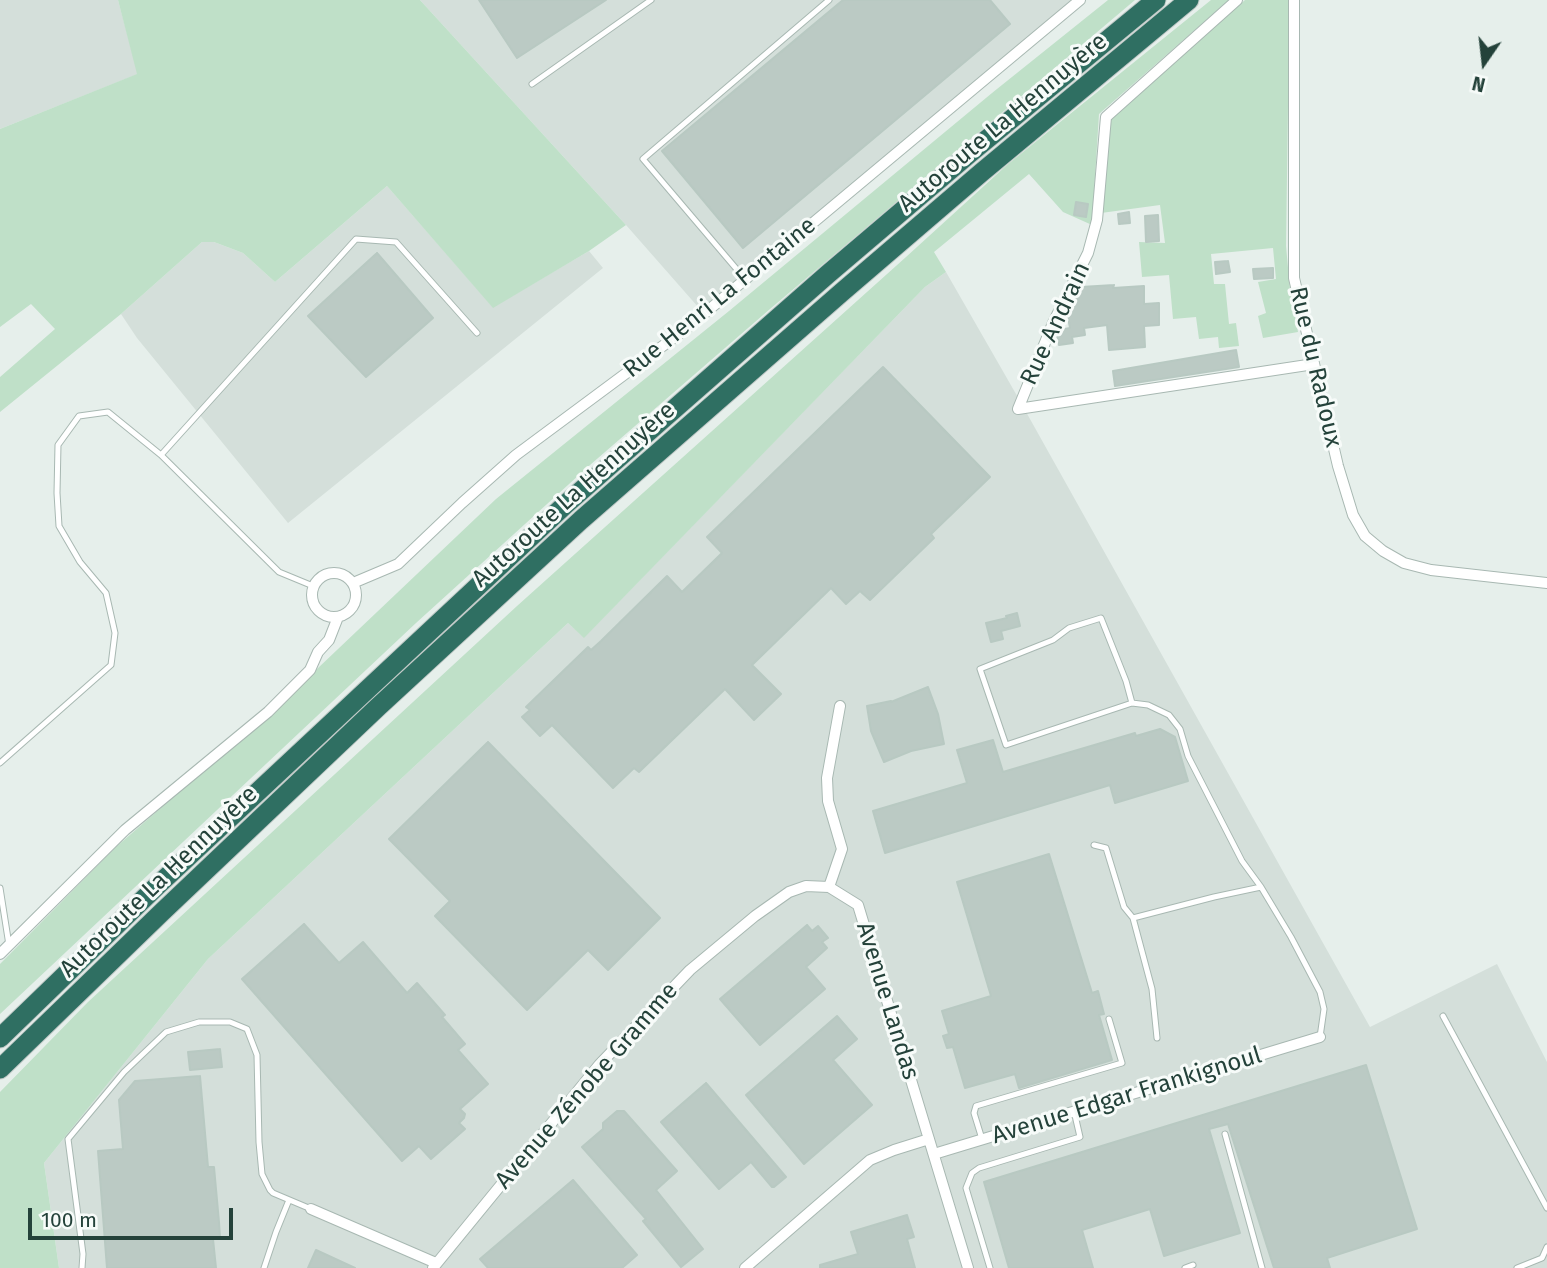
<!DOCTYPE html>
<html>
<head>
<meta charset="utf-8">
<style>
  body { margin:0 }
  #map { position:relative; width:1547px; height:1268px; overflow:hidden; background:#e6efeb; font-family:"Fira Sans",sans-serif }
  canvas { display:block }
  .north { position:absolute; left:1449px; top:28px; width:70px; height:70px; -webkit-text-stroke:5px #f7fbf9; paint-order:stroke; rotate:194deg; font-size:19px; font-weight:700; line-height:28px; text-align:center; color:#24423a }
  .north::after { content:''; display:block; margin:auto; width:24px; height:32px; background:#24423a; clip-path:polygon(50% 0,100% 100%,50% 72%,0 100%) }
  .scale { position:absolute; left:28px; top:1208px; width:205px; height:32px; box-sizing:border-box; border:4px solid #24423a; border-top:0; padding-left:9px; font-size:21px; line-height:24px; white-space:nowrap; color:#24423a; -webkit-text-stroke:5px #f7fbf9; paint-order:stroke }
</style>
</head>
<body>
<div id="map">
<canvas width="1547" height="1268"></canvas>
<div class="north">N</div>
<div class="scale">100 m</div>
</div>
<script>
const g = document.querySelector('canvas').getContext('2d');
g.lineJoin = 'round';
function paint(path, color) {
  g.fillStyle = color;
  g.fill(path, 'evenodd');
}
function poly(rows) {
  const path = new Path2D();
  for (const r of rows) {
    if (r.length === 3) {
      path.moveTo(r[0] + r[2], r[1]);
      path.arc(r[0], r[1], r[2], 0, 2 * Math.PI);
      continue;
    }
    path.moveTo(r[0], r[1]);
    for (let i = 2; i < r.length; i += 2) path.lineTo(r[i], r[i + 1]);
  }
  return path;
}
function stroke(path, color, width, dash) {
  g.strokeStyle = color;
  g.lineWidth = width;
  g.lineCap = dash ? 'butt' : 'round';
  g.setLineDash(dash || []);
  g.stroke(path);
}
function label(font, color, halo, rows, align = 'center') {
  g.font = font + ' "Fira Sans",sans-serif';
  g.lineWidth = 6;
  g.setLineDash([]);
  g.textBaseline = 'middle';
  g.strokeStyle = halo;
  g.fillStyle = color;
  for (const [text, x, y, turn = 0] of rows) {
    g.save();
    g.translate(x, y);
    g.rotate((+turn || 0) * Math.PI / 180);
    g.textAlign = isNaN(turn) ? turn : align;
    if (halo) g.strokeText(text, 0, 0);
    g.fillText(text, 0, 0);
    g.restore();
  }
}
paint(poly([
  [0,0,118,0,138,74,0,129],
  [420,0,1076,0,706,316,626,225],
  [387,186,493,307,589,251,603,268,288,523,137,338,121,314,202,242,214,242,243,253,275,282],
  [946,272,1016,394,1370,1027,1497,964,1547,1062,1547,1268,59,1268,44,1163,208,959,568,623,584,637,925,287]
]), '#d4dfda');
paint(poly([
  [118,0,420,0,626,225,589,251,493,308,387,186,275,282,243,253,214,242,202,242,121,314,0,412,0,377,55,329,31,304,0,327,0,129,137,74],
  [1108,0,1135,0,770,309,590,465,416,623,0,1014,0,964,116,847,278,706,496,499,729,311,992,93],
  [1211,0,1229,0,1099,114,1092,225,1063,212,1029,174,934,252,946,272,925,287,584,638,568,623,208,959,44,1163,59,1268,0,1268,0,1092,88,1002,517,606,906,257,1007,165],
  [1245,0,1288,0,1289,36,1286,246,1290,289,1298,332,1263,338,1258,316,1266,313,1258,282,1276,279,1273,248,1211,254,1214,284,1225,284,1229,324,1236,323,1239,346,1219,348,1218,337,1199,339,1196,317,1173,319,1169,275,1142,277,1139,242,1165,243,1160,205,1101,213,1110,121,1117,113]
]), '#bfe0c8');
const building = poly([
  [479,0,606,0,517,58,479,0],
  [843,0,990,0,1010,24,743,248,662,151,843,0],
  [1076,202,1088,204,1086,217,1074,215,1076,202],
  [1129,212,1130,223,1119,224,1118,214,1129,212],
  [1158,215,1159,241,1146,242,1145,216,1158,215],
  [377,253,433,318,366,377,308,316,377,253],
  [1228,261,1230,272,1216,274,1215,262,1228,261],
  [1273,268,1273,278,1254,279,1253,269,1273,268],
  [1114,285,1113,288,1144,286,1144,304,1159,303,1159,325,1144,326,1145,347,1109,350,1107,325,1084,328,1085,335,1072,337,1073,343,1059,345,1057,334,1059,330,1070,328,1067,312,1079,289,1081,287,1114,285],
  [1236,350,1239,367,1115,386,1113,371,1236,350],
  [883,367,990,477,931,534,934,538,870,600,860,591,846,604,831,588,752,665,781,694,754,720,725,689,639,772,634,768,613,788,552,725,540,736,522,717,530,710,526,707,588,647,591,650,601,641,667,576,682,592,722,553,707,537,883,367],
  [1017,613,1020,626,1001,631,1003,639,991,642,986,623,1007,618,1006,616,1017,613],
  [928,687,938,714,944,744,911,751,884,762,871,731,867,706,891,701,891,702,928,687],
  [1160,729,1175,737,1188,781,1115,803,1110,785,885,853,873,811,967,783,957,750,993,740,1003,772,1135,733,1136,736,1160,729],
  [488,742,660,918,608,970,588,950,527,1010,435,916,450,901,389,839,488,742],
  [1049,854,1092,993,1098,991,1104,1014,1099,1015,1112,1060,1019,1088,1015,1074,965,1088,953,1047,947,1048,943,1036,949,1034,942,1011,991,996,957,882,1049,854],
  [304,924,339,963,363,942,407,993,417,983,445,1015,442,1017,465,1044,458,1050,488,1084,460,1109,465,1114,464,1118,459,1123,465,1129,431,1159,419,1146,402,1161,242,979,304,924],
  [807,925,812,931,818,926,828,938,822,942,827,948,806,967,825,989,760,1045,720,999,807,925],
  [837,1016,857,1039,833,1060,872,1105,804,1164,746,1095,837,1016],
  [220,1049,222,1067,190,1070,188,1052,220,1049],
  [1366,1065,1417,1229,1327,1258,1330,1268,1274,1268,1228,1124,1209,1129,1240,1233,1164,1256,1150,1209,1082,1230,1093,1268,1009,1268,984,1182,1366,1065],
  [200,1076,208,1167,214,1167,219,1222,220,1238,213,1239,216,1268,107,1268,98,1151,123,1149,119,1100,135,1081,200,1076],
  [706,1083,786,1177,774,1187,772,1187,751,1162,719,1189,661,1122,706,1083],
  [617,1111,624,1111,677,1171,656,1190,703,1249,681,1267,643,1221,646,1219,582,1147,603,1129,603,1123,617,1111],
  [573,1180,637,1255,622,1268,488,1268,480,1259,573,1180],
  [907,1215,914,1237,907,1239,915,1268,820,1268,820,1265,858,1254,851,1232,907,1215],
  [316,1250,355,1268,308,1268,316,1250]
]);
paint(building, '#bbcac4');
stroke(building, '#b8c9c2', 2);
const lane = poly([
  [532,84,651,0],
  [745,279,643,159,829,0],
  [313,586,279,572,161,455,356,239,396,242,477,333],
  [1132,703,1126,681,1101,618,1069,628,1053,640,980,669,1006,745,1132,703,1148,705,1169,715,1180,729,1188,756,1242,861,1261,887,1291,937,1320,992,1324,1009,1320,1037],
  [0,763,111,665,115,633,106,593,80,562,59,526,57,493,58,445,79,416,108,412,161,455],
  [1094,845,1106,848,1124,907,1133,918],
  [0,888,9,945],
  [1443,1016,1547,1208],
  [1157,1038,1152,989,1133,918,1214,897,1261,887],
  [1225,1134,1262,1268],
  [982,1139,974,1113,976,1106,1122,1063,1109,1019],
  [82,1268,83,1254,68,1139,124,1072,166,1032,199,1022,230,1022,247,1029,257,1055,259,1142,262,1174,270,1190,273,1193,311,1209],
  [264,1268,276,1232,289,1200],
  [990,1268,966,1188,972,1173,979,1168,1080,1137,1074,1111],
  [1185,1268,1193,1265],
  [1517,1268,1542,1258,1547,1247]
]);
const street = poly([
  [1237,0,1106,117,1097,220,1088,253,1053,323,1018,409,1314,364],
  [1294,0,1294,278,1338,466,1353,515,1365,536,1383,551,1404,563,1431,570,1547,583],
  [334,595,22],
  [353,583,398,564,462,503,516,455,687,328,1080,0],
  [829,887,842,849,828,801,827,778,840,706],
  [0,954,125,830,268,712,310,670,318,652,329,640,338,617],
  [934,1154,1320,1037],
  [311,1209,436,1263],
  [433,1268,599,1065,690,970,755,916,789,892,806,886,829,887,858,905,968,1268],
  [745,1268,870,1160,894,1150,929,1139]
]);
const highway = poly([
  [0,1038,158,885,566,504,828,274,969,154,1156,0],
  [0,1069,161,913,378,707,581,520,842,292,982,172,1189,0]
]);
stroke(lane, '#a8b8b2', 7);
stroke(street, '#a8b8b2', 12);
stroke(highway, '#c2cac8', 21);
stroke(lane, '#fff', 5);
stroke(street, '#fff', 10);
stroke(highway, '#2f6f62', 19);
label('24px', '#24423a', '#f7fbf9', [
  ["Autoroute La Hennuyère",1003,123,-40],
  ["Rue Henri La Fontaine",720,298,-39],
  ["Rue Andrain",1056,324,-65],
  ["Rue du Radoux",1315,367,77],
  ["Autoroute La Hennuyère",574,495,-42],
  ["Autoroute La Hennuyère",159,882,-44],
  ["Avenue Landas",887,1001,73],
  ["Avenue Zénobe Gramme",587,1086,-49],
  ["Avenue Edgar Frankignoul",1127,1096,-17]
]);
</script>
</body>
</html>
